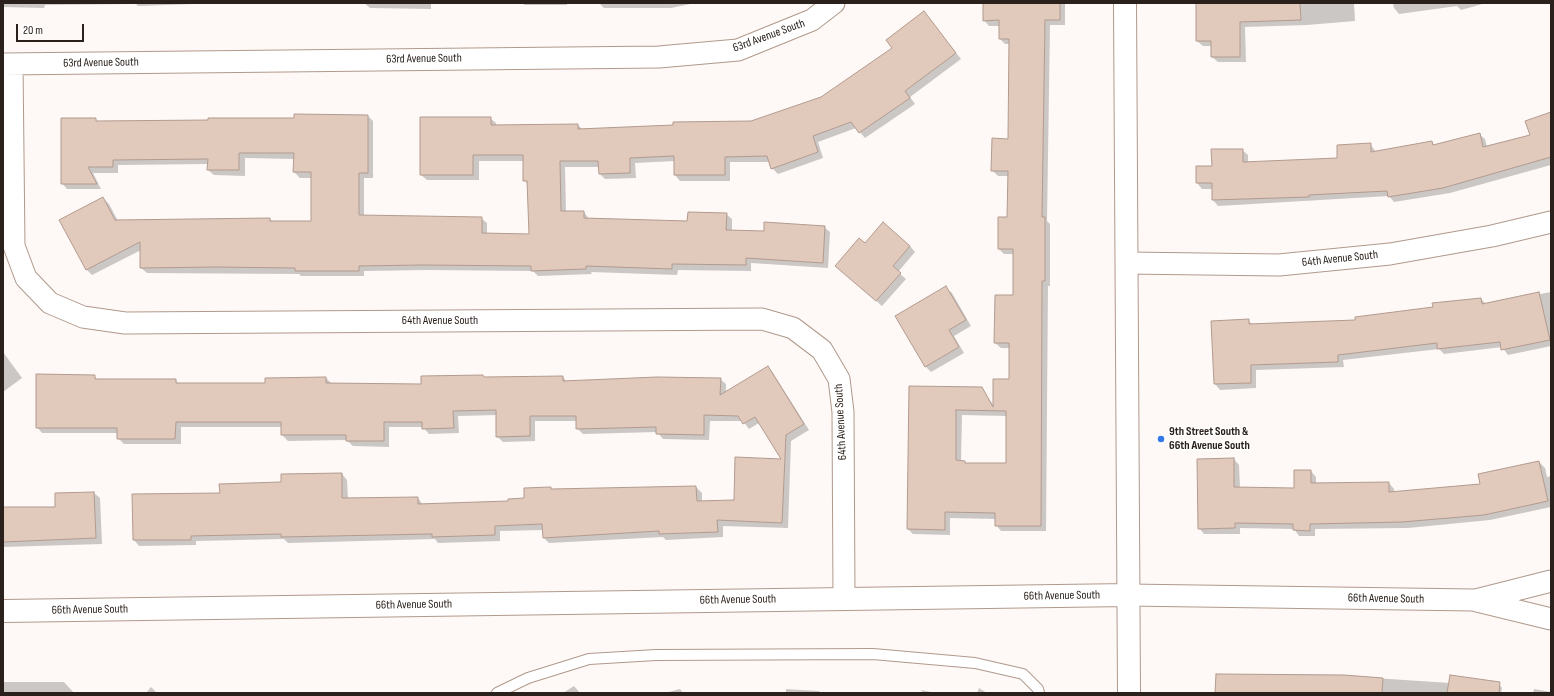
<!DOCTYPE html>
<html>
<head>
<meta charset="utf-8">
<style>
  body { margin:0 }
  #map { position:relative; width:1554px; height:696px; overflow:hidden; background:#fef9f6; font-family:"Sofia Sans Condensed",sans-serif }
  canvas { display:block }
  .frame { position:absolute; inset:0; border:4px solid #2a211c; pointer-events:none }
  .scale { position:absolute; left:16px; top:24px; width:68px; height:18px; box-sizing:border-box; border:2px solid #2a211c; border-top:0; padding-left:5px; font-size:12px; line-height:14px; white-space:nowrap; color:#2a211c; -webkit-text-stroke:3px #fff; paint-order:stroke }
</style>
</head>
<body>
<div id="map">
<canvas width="1554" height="696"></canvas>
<div class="frame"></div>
<div class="scale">20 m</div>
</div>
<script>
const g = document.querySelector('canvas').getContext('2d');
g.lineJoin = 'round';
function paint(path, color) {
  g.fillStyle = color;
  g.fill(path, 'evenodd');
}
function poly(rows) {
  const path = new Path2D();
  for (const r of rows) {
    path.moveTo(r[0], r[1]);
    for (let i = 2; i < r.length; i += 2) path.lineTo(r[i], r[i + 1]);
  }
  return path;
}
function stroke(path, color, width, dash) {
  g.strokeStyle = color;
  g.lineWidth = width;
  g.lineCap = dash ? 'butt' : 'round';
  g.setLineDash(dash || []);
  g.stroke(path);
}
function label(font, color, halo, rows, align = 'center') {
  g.font = font + ' "Sofia Sans Condensed",sans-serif';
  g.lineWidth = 3;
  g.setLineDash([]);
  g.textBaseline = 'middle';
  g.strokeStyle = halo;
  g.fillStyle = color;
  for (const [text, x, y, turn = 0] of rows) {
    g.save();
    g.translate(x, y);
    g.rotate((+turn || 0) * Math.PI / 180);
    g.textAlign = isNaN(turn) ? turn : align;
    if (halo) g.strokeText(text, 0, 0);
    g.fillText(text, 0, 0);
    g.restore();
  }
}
paint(poly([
  [3,3,224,3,138,6,136,4,45,5,44,8,3,7],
  [364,3,431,3,431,9,370,8],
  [523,3,567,3,567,5,524,5],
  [599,3,695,3,671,8,604,8],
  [984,3,1065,3,1065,25,1050,25,1047,221,1050,224,1050,286,1048,286,1046,531,1001,531,996,525,996,519,950,518,950,535,913,534,908,529,910,387,981,388,994,406,1010,380,1010,348,1001,348,995,343,1014,296,1014,254,1004,254,999,249,1008,218,1009,176,998,176,992,170,1009,140,1010,44,1005,44,1000,39,1000,26,989,26,984,20],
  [962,415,1007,416,1007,464,967,464,961,462],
  [1197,3,1354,3,1355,21,1307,25,1245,27,1246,62,1218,62,1212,57,1212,46,1203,46,1197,41],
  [1393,3,1486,3,1461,10,1457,6,1399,14,1394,8],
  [924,13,961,59,910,97,915,104,865,138,856,128,818,142,823,158,778,174,772,168,770,162,730,162,730,181,680,181,675,175,675,161,635,163,636,178,605,179,600,174,599,167,565,167,566,212,584,212,589,219,688,222,726,214,732,219,732,231,765,232,824,227,830,232,828,268,751,263,751,271,678,270,677,275,591,272,592,274,538,276,533,271,428,270,364,271,364,276,301,276,299,274,147,273,141,268,141,250,92,275,86,269,103,198,109,204,118,221,270,219,273,222,312,222,312,178,300,178,294,172,295,159,245,158,245,176,214,175,208,170,208,164,118,165,118,173,93,173,101,189,67,189,62,183,95,119,98,122,295,119,368,116,373,121,373,178,364,178,364,216,481,218,487,223,487,234,530,235,528,184,524,180,524,161,479,161,479,180,427,180,421,175,490,118,496,123,496,126,578,125,582,129,752,122,821,98,894,48],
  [1551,113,1551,165,1450,193,1394,202,1389,196,1218,206,1213,200,1213,189,1202,189,1197,183,1213,167,1242,150,1248,155,1248,163,1339,159,1370,144,1376,152,1432,142,1435,146,1479,134,1485,139,1487,147,1531,135],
  [910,246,915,252,898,272,906,279,882,306,842,271],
  [946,288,952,293,971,326,954,336,964,353,931,372,925,366],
  [1551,292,1551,346,1508,355,1502,347,1444,354,1439,349,1343,360,1344,367,1256,370,1256,388,1220,390,1215,384,1248,320,1253,325,1356,321,1481,299,1486,304],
  [3,352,22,378,3,392],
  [768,367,773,373,809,430,791,441,788,528,723,526,723,537,666,540,663,537,549,543,544,538,543,530,500,531,500,541,438,543,435,539,288,543,284,539,196,541,196,545,139,546,134,540,221,494,342,474,347,480,348,499,418,498,423,505,509,502,525,499,551,488,553,490,696,487,702,493,702,502,734,501,782,460,759,423,749,429,743,421,710,421,709,440,663,439,657,432,583,434,577,428,577,421,535,421,535,441,503,442,497,436,497,415,458,416,459,433,429,434,423,427,389,427,389,447,353,446,346,440,288,441,282,435,282,427,181,427,181,444,124,444,118,438,118,433,42,433,37,427,94,376,98,380,175,380,179,384,266,384,326,378,331,383,422,385,483,376,485,378,563,377,567,382,720,379,726,384,726,393],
  [1234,459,1239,465,1240,488,1295,489,1311,471,1316,477,1316,484,1389,483,1394,489,1394,493,1481,485,1539,462,1545,468,1547,477,1551,476,1551,507,1490,520,1408,528,1315,529,1315,536,1299,536,1294,529,1240,528,1240,534,1204,534,1199,528],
  [94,493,100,498,102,544,3,547,3,508,56,508],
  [1344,676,1450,683,1497,682,1502,688,1501,693,1216,693],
  [3,682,64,682,74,693,3,693],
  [574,686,580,693,563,693],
  [151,687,157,693,146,693],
  [979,688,987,693,977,693],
  [680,689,683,693,665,693],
  [786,689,819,691,821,693,786,693],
  [1534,689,1551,692,1551,693,1533,693],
  [921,690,936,693,923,693]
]), '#0003');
const building = poly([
  [983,3,1060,3,1060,20,1045,20,1042,217,1045,217,1045,281,1042,281,1041,526,995,526,995,513,945,512,945,530,907,529,909,386,982,387,993,407,993,379,1009,379,1009,343,994,343,995,295,1013,295,1013,249,998,249,998,217,1007,217,1008,171,991,171,992,138,1008,139,1009,39,999,39,999,20,983,21,983,3],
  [956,410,1006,411,1006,463,965,463,965,461,956,460,956,410],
  [1196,3,1300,3,1301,20,1240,22,1240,57,1211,57,1211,41,1196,41,1196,3],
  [924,11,956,53,905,91,910,98,859,133,851,122,813,136,818,152,771,169,767,156,725,157,725,175,674,175,674,156,630,158,630,173,599,174,598,161,560,161,561,211,584,211,584,218,687,221,688,212,727,213,726,230,764,231,764,222,825,226,823,263,746,258,746,265,672,264,672,269,586,266,586,269,531,271,531,266,422,265,359,266,359,271,295,271,295,268,216,267,140,268,140,242,86,270,59,220,103,197,115,220,270,218,270,221,311,221,311,172,293,172,294,153,239,153,239,170,207,170,208,159,113,160,113,167,88,167,97,184,61,184,61,118,96,118,96,121,208,120,208,118,294,118,294,114,368,115,368,173,359,173,359,215,482,217,482,233,529,234,527,181,523,181,523,155,473,155,473,175,420,175,420,117,491,117,491,125,578,124,578,129,673,125,673,122,751,121,821,97,892,48,886,40,924,11],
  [1551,112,1551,157,1443,188,1388,197,1387,191,1309,195,1309,197,1212,200,1212,183,1196,183,1196,166,1212,166,1211,149,1243,149,1243,162,1337,158,1337,145,1371,143,1371,152,1432,141,1433,145,1480,133,1483,147,1530,135,1525,121,1551,112],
  [883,222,910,246,893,266,901,273,876,301,835,266,859,238,865,243,883,222],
  [946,286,966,320,949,330,959,347,925,367,895,316,946,286],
  [1539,292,1550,340,1501,350,1500,342,1437,349,1437,343,1338,355,1338,362,1251,365,1251,383,1214,384,1211,321,1249,319,1249,324,1355,320,1355,317,1433,307,1432,303,1481,298,1482,304,1539,292],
  [768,366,804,424,786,435,782,523,717,520,718,532,659,534,659,531,543,538,542,524,495,526,495,535,432,537,432,534,281,537,281,534,191,536,191,540,133,540,132,494,220,493,219,484,281,482,281,474,342,473,342,498,418,497,418,504,508,501,508,499,524,498,524,488,551,487,551,489,696,486,697,501,734,500,735,457,781,459,755,417,743,424,738,416,704,415,704,435,656,434,656,427,576,429,576,416,530,416,530,436,496,437,496,410,453,411,454,428,422,429,422,422,384,422,384,441,346,441,346,435,281,435,281,422,176,422,175,439,117,439,117,428,36,428,36,374,95,375,95,379,176,379,176,383,265,383,265,378,326,377,326,383,421,384,421,376,483,375,484,377,563,376,563,381,657,377,721,378,720,395,768,366],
  [1234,458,1234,487,1294,488,1294,470,1311,470,1311,483,1389,482,1389,492,1480,484,1478,474,1539,461,1548,501,1484,515,1402,522,1310,524,1310,531,1293,530,1293,524,1235,523,1235,528,1198,529,1197,459,1234,458],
  [94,492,96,538,3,542,3,507,55,507,55,493,94,492],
  [1216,674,1344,675,1383,678,1382,693,1215,693,1216,674],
  [1450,675,1500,682,1499,693,1447,693,1450,675]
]);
paint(building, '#e1c9bc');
stroke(building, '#b29a8e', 1);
const service = poly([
  [497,693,528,678,589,659,656,655,873,654,975,663,1023,674,1038,689,1039,693]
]);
const minor = poly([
  [3,64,659,57,738,50,812,20,834,3],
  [12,64,14,246,26,278,50,303,83,317,125,323,762,319,793,328,822,350,839,379,843,412,844,598],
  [1127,263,1279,265,1390,254,1492,236,1551,222],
  [1128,595,1473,600,1551,619],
  [1476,600,1551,581]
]);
const tertiary = poly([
  [1125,3,1129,693],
  [3,611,1128,595]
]);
stroke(service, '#b0998c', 12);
stroke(minor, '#b0998c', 23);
stroke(tertiary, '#b0998c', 24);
stroke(service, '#fff', 10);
stroke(minor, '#fff', 21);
stroke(tertiary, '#fff', 22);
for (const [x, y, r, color] of [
  [1161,439,4,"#3378e6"]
]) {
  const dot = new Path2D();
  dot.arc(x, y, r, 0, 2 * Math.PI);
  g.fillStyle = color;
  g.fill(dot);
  stroke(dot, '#fff', 1.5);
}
label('12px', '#2a211c', '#fff', [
  ["63rd Avenue South",769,36,-20],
  ["63rd Avenue South",424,59,-1],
  ["63rd Avenue South",101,63,-1],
  ["64th Avenue South",1340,259,-6],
  ["64th Avenue South",440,321],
  ["64th Avenue South",841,422,-93],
  ["66th Avenue South",1062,596,-1],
  ["66th Avenue South",1386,599,1],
  ["66th Avenue South",738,600,-1],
  ["66th Avenue South",414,605,-1],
  ["66th Avenue South",90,610,-1]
]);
label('bold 12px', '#2a211c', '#fff', [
  ["9th Street South &",1169,432],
  ["66th Avenue South",1169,446]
], 'left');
</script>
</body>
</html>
